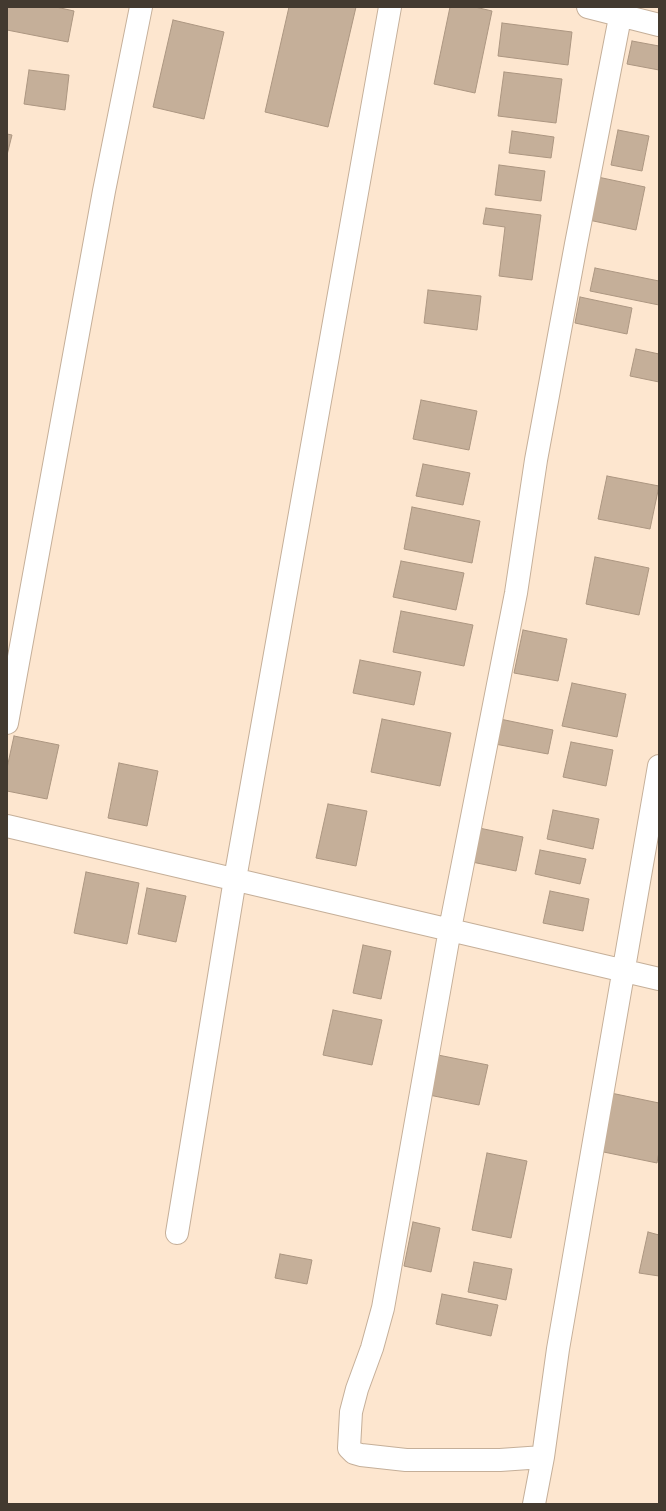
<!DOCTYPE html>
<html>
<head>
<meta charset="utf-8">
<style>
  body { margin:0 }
  #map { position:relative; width:666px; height:1511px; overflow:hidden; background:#fde6cf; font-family:Ubuntu,sans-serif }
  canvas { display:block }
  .frame { position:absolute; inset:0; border:8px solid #433a30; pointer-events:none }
</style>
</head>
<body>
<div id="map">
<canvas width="666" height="1511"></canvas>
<div class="frame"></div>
</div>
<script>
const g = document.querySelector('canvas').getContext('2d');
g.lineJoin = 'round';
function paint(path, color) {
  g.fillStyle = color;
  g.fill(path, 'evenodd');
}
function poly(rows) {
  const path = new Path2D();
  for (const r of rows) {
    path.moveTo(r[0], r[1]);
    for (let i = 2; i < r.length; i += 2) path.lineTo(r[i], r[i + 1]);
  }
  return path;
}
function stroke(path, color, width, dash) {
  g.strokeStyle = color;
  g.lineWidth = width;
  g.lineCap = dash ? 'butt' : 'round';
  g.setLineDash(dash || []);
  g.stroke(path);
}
const building = poly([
  [7,7,56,7,74,11,68,42,7,30,7,7],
  [289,7,356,7,328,127,265,112,289,7],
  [450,7,475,7,492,11,475,93,434,84,450,7],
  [173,20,224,32,204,119,153,107,173,20],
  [502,23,572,32,568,65,498,56,502,23],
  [632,41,659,46,659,70,627,64,632,41],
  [29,70,69,75,65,110,24,104,29,70],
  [504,72,562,79,556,123,498,116,504,72],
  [618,130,649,136,642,171,611,165,618,130],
  [512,131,554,137,551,158,509,153,512,131],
  [7,134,12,135,7,155,7,134],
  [499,165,545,171,541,201,495,195,499,165],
  [593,176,645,187,636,230,584,219,593,176],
  [486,208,541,215,532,280,499,276,505,227,483,224,486,208],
  [595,268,659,281,659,305,590,291,595,268],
  [428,290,481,296,477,330,424,323,428,290],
  [580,297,632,308,627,334,575,323,580,297],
  [636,349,659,354,659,382,630,376,636,349],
  [421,400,477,411,469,450,413,439,421,400],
  [423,464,470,473,463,505,416,496,423,464],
  [607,476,659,486,650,529,598,519,607,476],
  [412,507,480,521,472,563,404,549,412,507],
  [595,557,649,568,639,615,586,604,595,557],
  [401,561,464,573,456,610,393,597,401,561],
  [401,611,473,625,464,666,393,652,401,611],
  [523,630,567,639,558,681,514,673,523,630],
  [360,660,421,672,414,705,353,693,360,660],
  [572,683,626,694,617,737,562,726,572,683],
  [382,719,451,733,440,786,371,772,382,719],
  [500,719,553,730,548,754,495,744,500,719],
  [14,736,59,745,47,799,7,791,7,768,14,736],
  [571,742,613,750,606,786,563,777,571,742],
  [119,763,158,771,147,826,108,818,119,763],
  [328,804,367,811,356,866,316,858,328,804],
  [553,810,599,819,593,849,547,839,553,810],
  [479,828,523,837,516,871,472,862,479,828],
  [540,850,586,859,580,884,535,874,540,850],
  [86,872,139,883,127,944,74,933,86,872],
  [147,888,186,896,176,942,138,934,147,888],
  [550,891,589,899,583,931,543,923,550,891],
  [363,945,391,951,381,999,353,993,363,945],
  [333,1010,382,1020,372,1065,323,1055,333,1010],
  [438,1055,488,1065,479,1105,429,1095,438,1055],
  [606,1092,659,1103,659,1152,657,1163,594,1150,606,1092],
  [487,1153,527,1161,511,1238,472,1230,487,1153],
  [413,1222,440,1228,431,1272,404,1266,413,1222],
  [648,1232,659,1235,659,1276,639,1273,648,1232],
  [280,1254,312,1260,307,1284,275,1278,280,1254],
  [474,1262,512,1269,506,1300,468,1292,474,1262],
  [442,1294,498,1305,491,1336,436,1324,442,1294]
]);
paint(building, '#c5af99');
stroke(building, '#ac9681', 1);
const minor = poly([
  [588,7,659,25],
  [7,723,104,191,141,7],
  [7,826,659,979],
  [177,1233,235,879,390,7],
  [543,1457,500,1460,406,1460,361,1455,354,1453,349,1448,351,1412,357,1389,372,1348,383,1308,450,929,516,593,536,460,576,244,622,7],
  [534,1504,543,1457,558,1349,659,766]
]);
stroke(minor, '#c5af99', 24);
stroke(minor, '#fff', 22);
</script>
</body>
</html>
